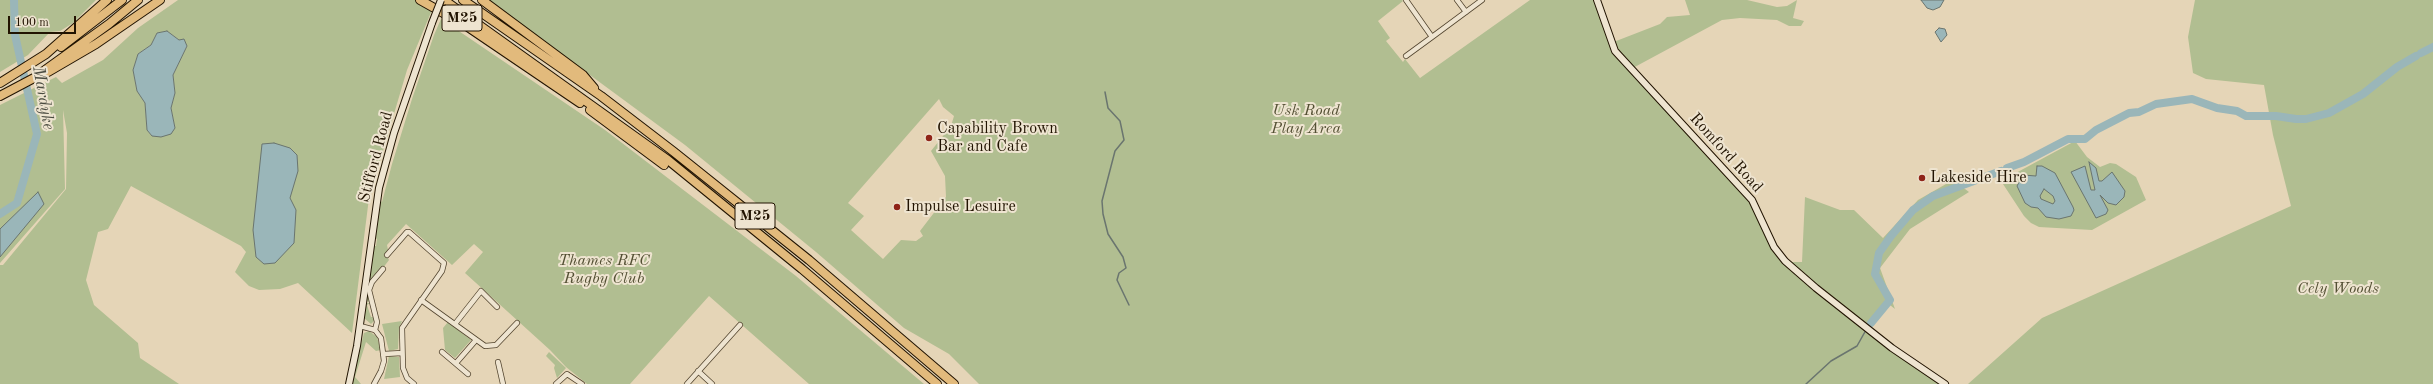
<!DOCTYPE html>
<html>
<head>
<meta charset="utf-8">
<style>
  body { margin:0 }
  #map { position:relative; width:2433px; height:384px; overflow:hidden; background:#e5d5b7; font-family:"Old Standard TT",serif }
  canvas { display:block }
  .scale { position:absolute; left:8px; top:16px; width:68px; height:18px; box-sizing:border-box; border:2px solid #211301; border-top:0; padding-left:5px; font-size:12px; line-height:14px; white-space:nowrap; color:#211301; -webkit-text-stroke:3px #eee4d0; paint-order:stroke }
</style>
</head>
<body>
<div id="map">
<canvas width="2433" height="384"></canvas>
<div class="scale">100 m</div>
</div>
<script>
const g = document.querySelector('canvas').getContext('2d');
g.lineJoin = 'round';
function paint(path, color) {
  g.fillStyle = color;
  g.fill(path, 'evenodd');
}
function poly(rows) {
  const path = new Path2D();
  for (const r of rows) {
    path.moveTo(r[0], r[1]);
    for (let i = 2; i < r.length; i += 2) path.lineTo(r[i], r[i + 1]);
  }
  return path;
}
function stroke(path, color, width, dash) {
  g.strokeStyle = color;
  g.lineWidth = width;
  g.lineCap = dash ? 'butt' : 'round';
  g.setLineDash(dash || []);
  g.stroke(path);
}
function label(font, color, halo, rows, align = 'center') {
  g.font = font + ' "Old Standard TT",serif';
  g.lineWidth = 4;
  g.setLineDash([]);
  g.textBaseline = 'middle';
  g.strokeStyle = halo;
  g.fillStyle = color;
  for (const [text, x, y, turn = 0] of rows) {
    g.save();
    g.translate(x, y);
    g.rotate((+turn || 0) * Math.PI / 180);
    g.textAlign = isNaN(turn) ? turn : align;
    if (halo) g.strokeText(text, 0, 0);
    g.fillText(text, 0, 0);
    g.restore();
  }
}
paint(poly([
  [0,0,96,0,73,23,60,31,50,32,28,55,0,72],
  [178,0,416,0,432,10,407,70,369,198,352,333,298,283,280,289,259,290,249,286,235,272,246,252,241,246,131,186,108,229,98,232,86,280,94,305,138,343,140,358,179,384,0,384,0,265,3,265,66,189,67,133,63,110,65,189,0,263,0,105,56,77,62,83,103,60,138,28],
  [167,31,187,46,173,75,175,93,171,108,175,128,152,136,147,130,145,103,137,91,133,70,138,54,151,45,157,33],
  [488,0,1402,0,1403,1,1378,21,1390,38,1386,41,1403,62,1405,59,1420,78,1530,0,1597,0,1611,43,1660,24,1667,17,1690,15,1685,0,1747,0,1777,7,1787,6,1797,0,1793,18,1804,21,1801,26,1789,26,1777,20,1740,18,1722,20,1631,69,1747,194,1771,240,1790,267,1944,384,979,384,949,354,904,328,816,252,685,145],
  [939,99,943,107,954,116,951,126,931,151,945,176,946,197,920,231,923,236,916,241,901,240,883,259,851,230,864,216,848,203],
  [2195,0,2433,0,2433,384,1968,384,2042,318,2291,206,2273,135,2264,85,2206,79,2193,73,2188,37],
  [441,19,605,130,796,276,924,384,809,384,709,296,630,384,587,384,566,367,550,350,465,273,483,252,474,244,452,265,406,224,387,245,388,250,386,254,389,260,370,285,370,302,365,301,374,246,376,246,377,239,375,238,380,200,382,202,392,164,412,99,434,35],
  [2075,141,2087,157,2100,167,2110,163,2116,164,2136,177,2146,200,2092,230,2039,227,2031,223,2024,216,2001,181],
  [1953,180,1969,192,1910,229,1880,268,1895,309,1886,302,1868,325,1789,262,1802,262,1805,197,1840,210,1854,210,1883,238,1918,200],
  [365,303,370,303,367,305,371,317,374,317,375,320,371,324,364,318],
  [402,321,399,328,398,349,389,351,382,324],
  [448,322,471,340,455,358,445,350,443,328],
  [369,331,377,337,381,350,376,351,366,342,355,377,361,384,351,384,364,333],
  [549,352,566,368,557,378,554,368,555,365,546,356],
  [389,356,399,357,400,377,384,379]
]), '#b1be91');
const water = poly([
  [1921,0,1944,0,1940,7,1933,10,1927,8,1921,0],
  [1939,28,1945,29,1947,35,1941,42,1935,32,1939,28],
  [167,31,179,40,184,39,187,46,173,75,175,93,171,108,175,128,171,134,161,137,152,136,147,130,145,103,137,91,133,70,138,54,151,45,157,33,167,31],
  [274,143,290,148,297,155,298,171,290,198,296,210,294,243,275,263,264,264,256,257,253,230,262,144,274,143],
  [2089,162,2096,168,2099,181,2102,181,2112,172,2125,191,2124,197,2116,205,2108,203,2100,195,2108,210,2106,214,2096,218,2071,172,2085,166,2091,190,2095,190,2089,162],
  [2037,166,2042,166,2055,173,2073,207,2074,210,2071,216,2059,219,2046,217,2038,208,2031,207,2025,203,2017,186,2023,175,2036,176,2037,166],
  [2044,189,2053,196,2055,201,2053,204,2041,199,2040,196,2044,189],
  [38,192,44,204,0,257,0,229,38,192]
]);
paint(water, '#9ab6b9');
stroke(water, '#6a756f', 1);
stroke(poly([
  [1105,92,1108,108,1120,121,1124,140,1115,151,1102,201,1103,214,1108,234,1123,257,1126,268,1119,273,1117,280,1129,305],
  [1806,384,1831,361,1857,346,1866,330]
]), '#6a756f', 1.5);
stroke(poly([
  [2421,53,2433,47],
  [2007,168,2024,162,2068,139,2085,139,2096,130,2129,113,2139,112,2156,104,2192,99,2217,108,2237,111,2246,116,2276,116,2296,119,2306,119,2329,113,2363,94,2397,67,2416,56],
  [0,214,17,203,37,134,15,35,14,0],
  [1871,323,1890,300,1875,274,1879,253,1891,236,1913,210,1933,196,2001,171]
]), '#9ab6b9', 8);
const street = poly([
  [1406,0,1432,37,1482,0],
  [1457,0,1466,12],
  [1406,56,1432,37],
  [387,255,407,232,409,232,444,263,442,271,402,328,403,368,407,378,414,384],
  [421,300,485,346,496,345,517,323],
  [455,324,481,291,497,307],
  [360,326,375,330,381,338,384,361,381,371,374,384],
  [375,330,377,322,369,290,372,282,383,269],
  [442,352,468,374],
  [384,354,402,353],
  [498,362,503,384],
  [456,363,476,340],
  [698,371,712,384],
  [556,384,567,374,582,384],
  [687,384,740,325]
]);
const secondary = poly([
  [1597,0,1615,51,1752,200,1774,247,1785,261,1816,288,1892,348,1945,384],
  [349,384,357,346,379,188,394,133,432,23]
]);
const highway = poly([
  [420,0,468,27,580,103],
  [444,0,668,160,802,269,937,384],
  [463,0,601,96,674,152,809,260,954,384],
  [482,0,583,75,594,88],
  [61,47,122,0],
  [48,72,96,44,160,0],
  [0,83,46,54,107,0],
  [0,96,34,78,109,24,138,0],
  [590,110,664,165]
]);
stroke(street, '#52442e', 6);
stroke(secondary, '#211301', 8);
stroke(highway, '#211301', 10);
stroke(street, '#eee4d0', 4.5);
stroke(secondary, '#eee4d0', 6);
stroke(highway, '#e2ba7c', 8);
const secondaryBridge = poly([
  [432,23,441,0]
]);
stroke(secondaryBridge, '#211301', 8, []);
stroke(secondaryBridge, '#eee4d0', 6);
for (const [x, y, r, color] of [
  [929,138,4,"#8f2418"],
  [1922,178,4,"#8f2418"],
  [897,207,4,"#8f2418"]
]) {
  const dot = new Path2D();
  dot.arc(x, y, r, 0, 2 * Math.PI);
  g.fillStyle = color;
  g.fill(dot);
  stroke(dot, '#eee4d0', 1.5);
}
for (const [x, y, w] of [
  [462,18,40],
  [755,216,40]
]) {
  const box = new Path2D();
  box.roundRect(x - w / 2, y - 13, w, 26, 3);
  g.fillStyle = '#eee4d0';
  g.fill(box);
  stroke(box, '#211301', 1);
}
label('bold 15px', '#211301', null, [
  ["M25",462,18],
  ["M25",755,216]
]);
label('italic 16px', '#534f33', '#eee4d0', [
  ["Usk Road",1306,111],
  ["Play Area",1306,129],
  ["Thames RFC",604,261],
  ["Rugby Club",604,279],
  ["Cely Woods",2338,289]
]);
label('16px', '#211301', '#eee4d0', [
  ["Capability Brown",937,129],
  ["Bar and Cafe",937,147],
  ["Lakeside Hire",1930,178],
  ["Impulse Lesuire",905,207]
], 'left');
label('16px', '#211301', '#eee4d0', [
  ["Romford Road",1726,153,48],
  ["Stifford Road",376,157,-75]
]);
label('italic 17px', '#4b4c41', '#eee4d0', [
  ["Mardyke",43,98,80]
]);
</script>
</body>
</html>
